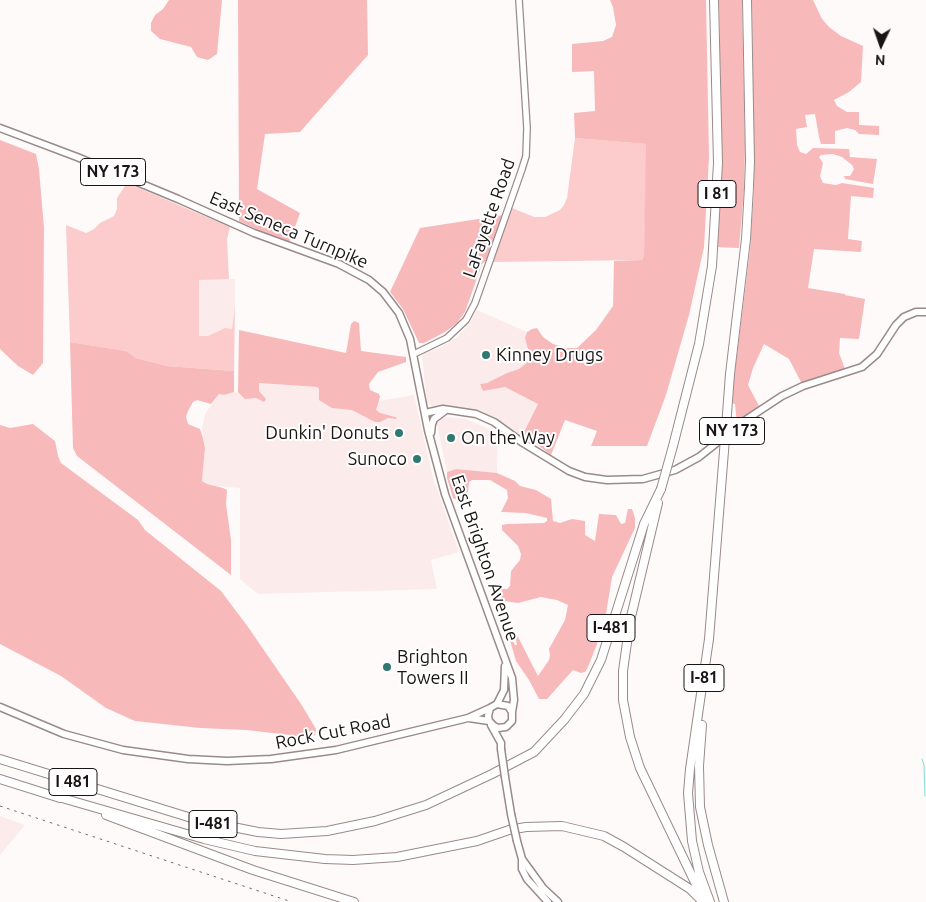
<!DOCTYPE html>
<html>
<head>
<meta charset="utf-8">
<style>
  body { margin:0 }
  #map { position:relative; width:926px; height:902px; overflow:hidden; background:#fefafa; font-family:Ubuntu,sans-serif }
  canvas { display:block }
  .north { position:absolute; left:856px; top:20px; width:50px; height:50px; -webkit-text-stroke:4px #fff; paint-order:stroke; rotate:183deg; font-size:14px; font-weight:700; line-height:20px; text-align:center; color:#1a1414 }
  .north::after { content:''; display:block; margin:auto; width:18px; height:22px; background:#1a1414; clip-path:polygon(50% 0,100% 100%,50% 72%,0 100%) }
</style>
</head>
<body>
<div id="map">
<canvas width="926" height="902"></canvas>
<div class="north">N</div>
</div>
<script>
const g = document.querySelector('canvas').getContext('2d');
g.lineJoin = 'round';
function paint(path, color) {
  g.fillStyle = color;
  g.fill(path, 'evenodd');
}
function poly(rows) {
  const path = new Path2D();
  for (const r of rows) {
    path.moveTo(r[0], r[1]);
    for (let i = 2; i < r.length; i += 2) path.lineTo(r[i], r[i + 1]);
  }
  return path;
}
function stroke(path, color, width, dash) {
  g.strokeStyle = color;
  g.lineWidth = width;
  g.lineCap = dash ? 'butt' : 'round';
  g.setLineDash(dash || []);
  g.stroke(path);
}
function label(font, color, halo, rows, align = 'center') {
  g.font = font + ' Ubuntu,sans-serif';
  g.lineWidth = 4;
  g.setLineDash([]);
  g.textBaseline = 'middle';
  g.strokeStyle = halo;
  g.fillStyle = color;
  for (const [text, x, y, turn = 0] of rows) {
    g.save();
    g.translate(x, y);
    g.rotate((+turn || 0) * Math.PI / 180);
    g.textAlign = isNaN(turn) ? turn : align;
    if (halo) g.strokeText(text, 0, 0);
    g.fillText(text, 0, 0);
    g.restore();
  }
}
paint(poly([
  [199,279,235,279,235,306,232,329,225,328,208,336,199,336],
  [477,310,527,332,525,338,529,353,530,361,519,369,507,373,487,383,480,384,483,391,505,387,538,404,521,438,493,418,475,411,452,407,432,406,427,402,422,356,424,353,442,347,457,337,469,324],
  [259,383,317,387,319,389,379,401,414,395,433,478,459,552,431,560,437,589,258,594,240,579,240,488,214,486,207,484,202,481,205,448,202,427,205,414,219,394,224,395,234,392,240,393],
  [446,417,466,419,498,433,497,473,456,469,447,472,437,424,439,420],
  [0,816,25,825,0,855]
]), '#fbeceb');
paint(poly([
  [575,138,647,144,644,255,642,260,493,262,512,208,534,217,545,217,560,210,564,205,567,198],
  [127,183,230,227,227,239,229,279,199,280,199,336,208,336,225,328,232,329,235,306,234,371,167,366,136,358,126,351,70,342,66,225,86,233,94,229,100,223,114,216,117,209,117,198]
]), '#fccbcc');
paint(poly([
  [169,0,222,0,217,54,208,60,197,57,191,47,160,39,151,31,151,23,155,15,163,9],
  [238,0,367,0,368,55,300,132,265,134,257,189,300,213,289,244,239,221],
  [610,0,706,0,709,157,704,247,689,315,666,395,647,446,591,446,597,431,565,420,551,455,523,434,538,404,505,387,483,391,480,384,487,383,507,373,519,369,529,361,529,353,525,338,527,332,532,329,537,328,543,337,553,344,566,348,577,348,596,330,613,306,614,261,642,260,644,255,646,144,575,138,574,113,595,111,594,71,572,72,572,44,603,41,612,37,616,25,613,7],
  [719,0,742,0,745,146,744,190,739,248,715,247,722,169],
  [752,0,813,0,822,19,829,27,841,36,863,46,861,82,849,92,834,100,837,106,847,112,859,112,859,125,879,126,879,135,859,134,855,130,847,128,835,131,835,144,821,144,819,137,815,114,805,115,807,127,796,129,797,145,800,152,806,154,813,148,849,149,850,157,877,159,873,184,845,179,844,176,850,176,854,169,852,165,842,157,833,154,821,155,819,157,823,163,820,176,823,183,836,185,842,183,874,188,873,198,851,196,848,239,862,241,861,252,814,249,808,288,845,294,845,295,865,299,859,339,840,338,839,353,845,369,802,384,789,359,764,344,753,368,748,385,759,406,737,424,735,404,731,403,750,250,754,189],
  [0,140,36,154,39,169,44,228,43,363,33,375,18,366,0,349],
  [504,215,487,260,482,264,465,312,457,323,445,332,424,343,419,343,403,309,390,292,420,228],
  [354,321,359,323,361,351,406,357,406,362,378,372,369,384,370,390,379,394,380,397,376,410,380,413,395,417,397,418,396,419,388,418,380,422,375,422,352,410,332,408,319,400,319,389,317,387,259,383,259,391,266,399,264,402,256,398,245,399,238,392,239,330,346,353,351,324],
  [70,342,126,351,136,358,167,366,234,371,234,392,224,395,219,394,211,404,197,400,193,402,188,411,186,417,188,424,200,429,203,438,205,448,202,481,207,484,223,488,227,490,226,504,231,540,231,575,77,456,73,448],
  [33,424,55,441,58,456,61,463,138,520,145,530,221,591,248,627,301,704,316,729,315,735,302,738,289,735,247,730,200,728,135,721,106,708,61,676,0,644,0,425,10,428],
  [456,469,497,473,515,481,520,486,536,490,551,499,553,521,560,523,572,519,585,521,585,535,595,541,599,514,616,515,621,524,625,523,628,509,632,509,635,518,635,528,612,577,605,620,597,644,588,667,585,672,581,673,573,670,547,699,539,699,529,680,516,661,509,637,510,636,515,645,517,645,515,635,516,633,538,676,549,660,550,655,549,649,565,620,568,605,557,600,541,597,518,603,496,600,492,589,507,589,510,586,511,571,520,560,521,554,518,546,502,530,502,525,507,524,544,523,547,521,547,518,526,513,501,512,508,498,507,490,490,480,472,480,469,482,468,492,460,500,455,499,453,498,447,478,447,472]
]), '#f8b9ba');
stroke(poly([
  [922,759,924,765,925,796]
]), '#7fdfd7', 1);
const secondary = poly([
  [414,354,447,338,466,320,475,303,522,169,526,156,527,128,519,0]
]);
const primary = poly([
  [0,128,77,157,178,199,254,233,339,264,369,280,383,292,399,313,410,339,428,430,445,494,512,678,514,700,512,712],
  [425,413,443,409,476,414,494,422,523,443,569,471,585,477,607,480,643,479,675,470,699,457,747,419,782,396,803,386,862,367,877,354,896,325,904,317,916,312,926,312],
  [431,433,432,424,434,419,446,410],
  [497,704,508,706,512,712,512,721,506,727,498,728,494,726,489,721,488,716,490,708,497,704,504,690,505,666],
  [0,707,64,734,123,750,188,759,227,761,271,759,336,750,468,718,490,708],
  [469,718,489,721],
  [491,725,501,743,501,749],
  [505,777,511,814],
  [517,841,522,859,522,869,527,879,548,902],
  [522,859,543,888,558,902]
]);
const highway = poly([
  [726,427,730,374,746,239,749,187,750,161,747,0],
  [673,446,699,344,712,266,718,163,714,0],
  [658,503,630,621,623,671,623,700,630,737,640,768,703,899],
  [702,725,699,766,700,807,708,845,724,902],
  [0,759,198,820,258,832,281,834,327,831,375,821,426,805,492,774,534,752,564,720,584,694,601,660,644,524,661,489],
  [0,779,60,798],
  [55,796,204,839,255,851,325,859,353,860,397,857,477,841,509,830,526,827,562,826,604,836,624,847,690,889,703,902],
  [106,815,253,870,354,902],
  [710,902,699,872,692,841,688,793,690,769,709,639,724,451]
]);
stroke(secondary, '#9a8a8a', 8);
stroke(primary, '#9a8a8a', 9);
stroke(highway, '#9a8a8a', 10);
stroke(secondary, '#fff', 5.5);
stroke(primary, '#fff', 6);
stroke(highway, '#fff', 8);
stroke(poly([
  [0,806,292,902]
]), '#6d6868', 1, [2.5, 5]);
const primaryBridge = poly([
  [501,749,505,777],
  [511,814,517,841]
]);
const highwayBridge = poly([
  [724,451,726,427],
  [661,489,673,446]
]);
stroke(primaryBridge, '#9a8a8a', 9, []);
stroke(highwayBridge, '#9a8a8a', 10, []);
stroke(primaryBridge, '#fff', 6);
stroke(highwayBridge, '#fff', 8);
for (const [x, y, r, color] of [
  [486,355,5,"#307872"],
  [399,433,5,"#307872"],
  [451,438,5,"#307872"],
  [417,459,5,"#307872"],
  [387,667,5,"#307872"]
]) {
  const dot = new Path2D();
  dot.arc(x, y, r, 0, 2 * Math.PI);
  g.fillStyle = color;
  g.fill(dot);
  stroke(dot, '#fff', 2);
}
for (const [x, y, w] of [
  [113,172,65],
  [717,194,38],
  [732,431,65],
  [611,628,48],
  [704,678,40],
  [73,782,48],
  [213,824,48]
]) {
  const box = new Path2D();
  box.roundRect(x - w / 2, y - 13.5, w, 27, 4);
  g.fillStyle = '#fff';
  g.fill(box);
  stroke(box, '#1a1414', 1);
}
label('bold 16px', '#1a1414', null, [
  ["NY 173",113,172],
  ["I 81",717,194],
  ["NY 173",732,431],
  ["I-481",611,628],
  ["I-81",704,678],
  ["I 481",73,782],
  ["I-481",213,824]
]);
label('18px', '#1a1414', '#fff', [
  ["LaFayette Road",489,218,-71],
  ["East Seneca Turnpike",289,230,23],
  ["East Brighton Avenue",485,558,71],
  ["Rock Cut Road",333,732,-11]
]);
label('18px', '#1a1414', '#fff', [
  ["Kinney Drugs",496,355],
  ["Dunkin' Donuts",389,433,"right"],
  ["On the Way",461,438],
  ["Sunoco",407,459,"right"],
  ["Brighton",397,657],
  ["Towers II",397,678]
], 'left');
</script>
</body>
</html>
